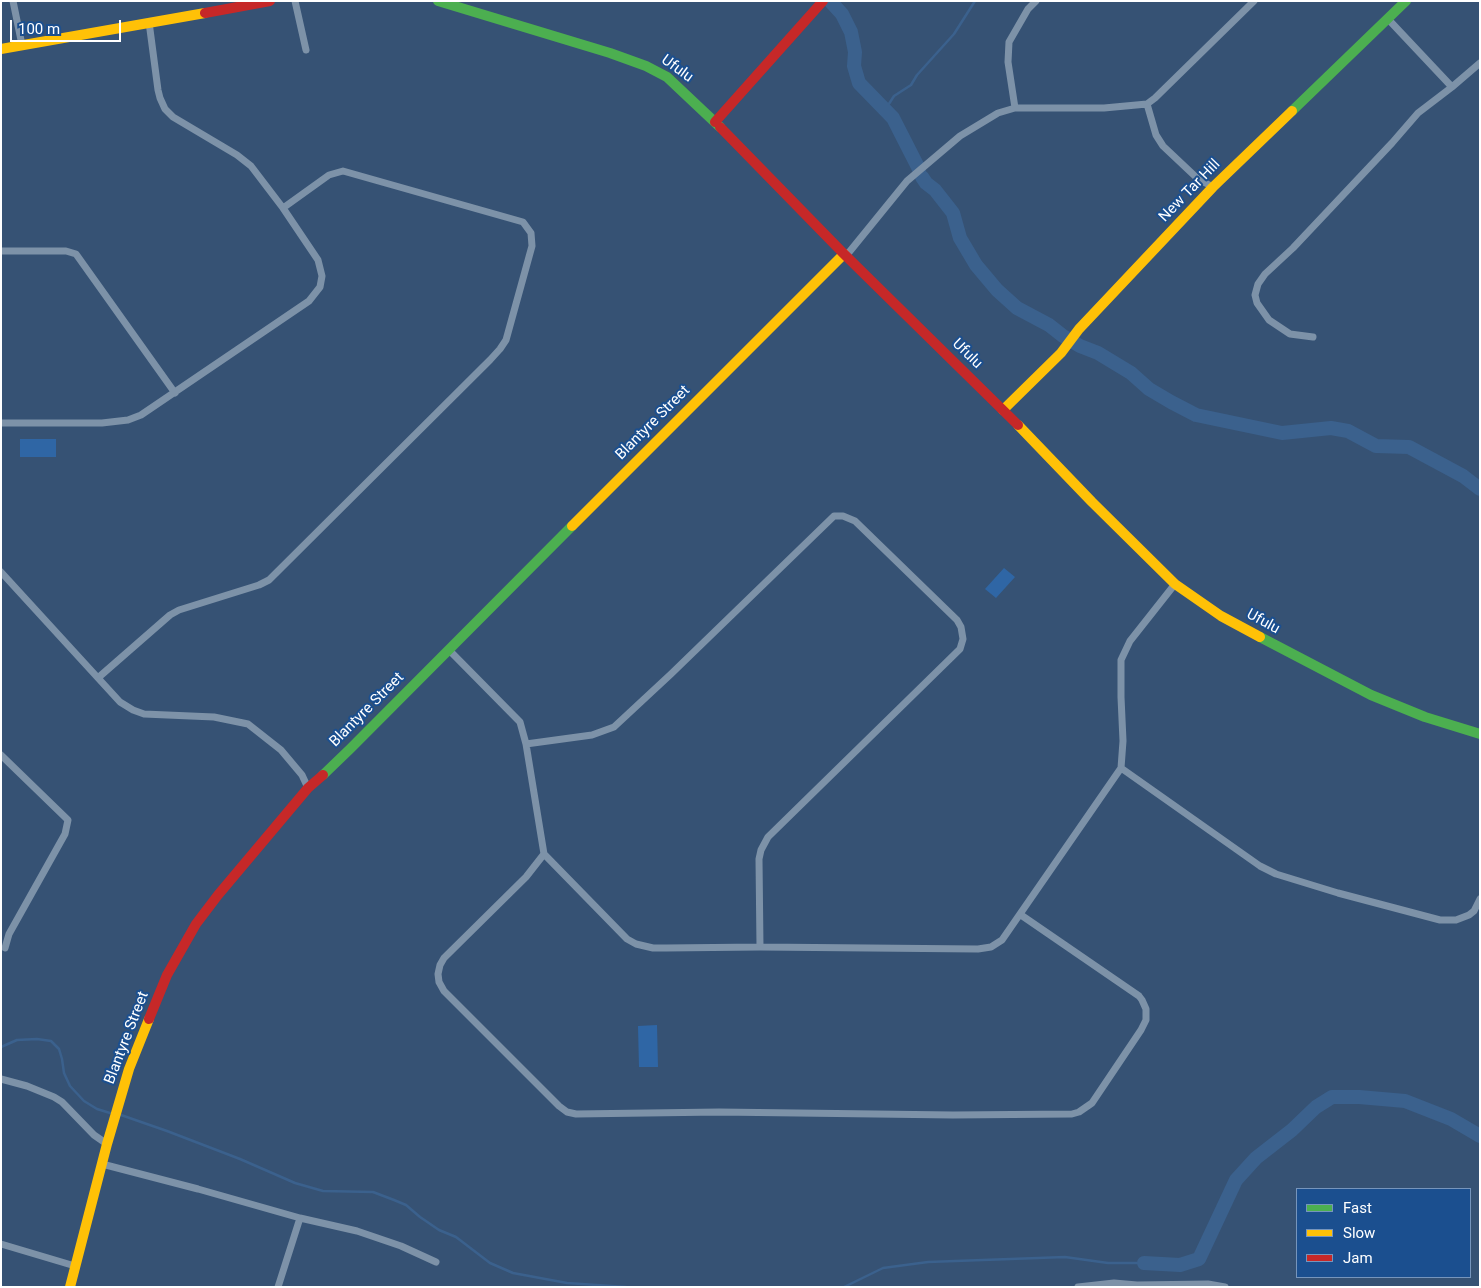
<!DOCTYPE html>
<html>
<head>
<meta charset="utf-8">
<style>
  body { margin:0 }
  #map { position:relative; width:1481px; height:1288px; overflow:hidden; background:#365274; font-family:Roboto,sans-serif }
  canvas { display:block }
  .frame { position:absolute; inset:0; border:2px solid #fff; pointer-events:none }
  .legend { position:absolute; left:1296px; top:1188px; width:175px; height:90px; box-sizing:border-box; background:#1b4f8f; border:1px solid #7695bc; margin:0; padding:6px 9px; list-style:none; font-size:15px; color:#fff }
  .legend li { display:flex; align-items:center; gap:10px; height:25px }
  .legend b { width:25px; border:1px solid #7695bc }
  .scale { position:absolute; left:10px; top:20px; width:111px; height:22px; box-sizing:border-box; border:2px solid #fff; border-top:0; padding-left:6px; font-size:15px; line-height:18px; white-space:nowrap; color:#fff; -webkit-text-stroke:4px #1b4f8f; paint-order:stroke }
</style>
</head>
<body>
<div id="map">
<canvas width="1481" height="1288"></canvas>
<div class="frame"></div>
<ul class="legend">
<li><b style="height:6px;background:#4caf50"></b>Fast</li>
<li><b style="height:6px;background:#ffc107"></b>Slow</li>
<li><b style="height:6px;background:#c62828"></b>Jam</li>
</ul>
<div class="scale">100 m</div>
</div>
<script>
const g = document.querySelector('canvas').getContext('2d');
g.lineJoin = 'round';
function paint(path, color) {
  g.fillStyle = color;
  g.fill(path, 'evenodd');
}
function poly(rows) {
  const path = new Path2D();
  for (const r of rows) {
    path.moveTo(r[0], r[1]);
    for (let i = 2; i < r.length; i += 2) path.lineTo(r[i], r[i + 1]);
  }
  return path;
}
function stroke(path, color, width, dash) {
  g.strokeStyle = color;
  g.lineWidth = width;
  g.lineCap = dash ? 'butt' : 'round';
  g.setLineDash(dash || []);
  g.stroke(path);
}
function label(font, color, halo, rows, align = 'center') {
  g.font = font + ' Roboto,sans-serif';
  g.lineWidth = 4;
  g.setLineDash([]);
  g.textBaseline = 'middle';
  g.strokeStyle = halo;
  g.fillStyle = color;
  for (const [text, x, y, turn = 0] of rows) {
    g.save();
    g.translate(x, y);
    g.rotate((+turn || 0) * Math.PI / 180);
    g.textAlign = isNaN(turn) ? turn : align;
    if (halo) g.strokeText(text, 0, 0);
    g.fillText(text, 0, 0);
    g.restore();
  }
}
paint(poly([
  [20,439,56,439,56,457,20,457],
  [1004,568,1015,577,996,598,985,589],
  [657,1025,658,1067,639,1067,638,1026]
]), '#2f66a5');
stroke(poly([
  [885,110,894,96,911,85,917,75,954,34,975,1],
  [1,1047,17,1040,37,1039,51,1041,59,1049,62,1059,64,1073,70,1086,84,1101,97,1109,110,1113],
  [121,1115,167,1131,240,1159,295,1183,323,1191,373,1192,394,1200,406,1205,420,1217,439,1230,456,1237,490,1263,513,1273,567,1283,626,1287],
  [844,1287,883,1268,928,1262,1065,1257,1108,1263,1144,1263]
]), '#3b618d', 2.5);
stroke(poly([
  [831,2,842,14,851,32,855,52,854,66,859,83,893,118,919,169],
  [922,177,926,183,935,190,953,213,960,238,976,265,997,290,1017,308,1049,325,1063,336,1080,346,1098,353,1131,373,1149,389,1171,402,1196,415,1282,433,1331,428,1348,431,1376,446,1409,447,1463,476,1480,489],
  [1144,1263,1180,1265,1199,1259,1236,1180,1256,1158,1292,1130,1316,1107,1332,1097,1359,1097,1405,1101,1451,1119,1480,1136]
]), '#3b618d', 14);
stroke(poly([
  [13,1,22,45],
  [295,1,306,50],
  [1388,19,1452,87],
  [1147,104,1156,135,1163,146,1198,179,1213,187],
  [1015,108,1008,62,1009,42,1028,9,1036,1],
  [1,251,66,251,76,254,175,393],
  [846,256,907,181,960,136,998,113,1015,108,1104,108,1147,104,1155,98,1254,1],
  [1313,337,1290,334,1269,320,1257,303,1255,295,1258,284,1265,274,1293,248,1392,143,1418,113,1452,87,1480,63],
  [1,423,102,423,128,420,141,415,309,301,320,287,322,276,318,260,283,208,251,166,237,155,173,117,165,109,160,98,158,90,149,22],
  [1,572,120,702,133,710,144,714,214,717,248,724,281,750,302,775,308,788],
  [449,650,520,722,526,744,544,854,627,939,636,944,653,948,666,948,760,947,978,949,991,947,1002,940,1121,768,1123,741,1121,697,1121,660,1130,641,1175,584],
  [99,677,170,615,179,610,259,585,269,580,490,360,500,349,506,340,532,246,531,233,523,222,343,171,329,175,283,208],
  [526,744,592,735,614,727,671,674,834,516,843,516,855,521,957,620,961,627,963,639,960,649,768,837,761,850,759,859,760,947],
  [1,755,68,820,65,834,9,934,5,948],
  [1121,768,1260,866,1276,874,1338,893,1440,920,1456,920,1469,915,1474,911,1480,899],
  [544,854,526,877,444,958,440,965,438,974,439,982,444,991,559,1106,567,1112,576,1114,719,1112,953,1115,1072,1114,1079,1112,1092,1103,1141,1030,1146,1020,1146,1009,1142,1000,1139,996,1021,915],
  [1,1079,27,1086,54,1097,62,1102,94,1135,107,1144],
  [102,1164,198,1189,300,1218,357,1231,401,1246,436,1262],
  [1,1244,75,1266],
  [278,1287,300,1218],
  [1078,1287,1114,1283,1137,1285,1208,1284,1225,1287]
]), '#7d92a8', 7);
stroke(poly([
  [438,1,610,53,646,66,667,77,720,127],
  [1292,111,1406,1],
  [1260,637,1371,695,1425,717,1480,734],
  [323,775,350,749,572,526]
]), '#4caf50', 10);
stroke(poly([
  [1,49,205,13],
  [1003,410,1061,353,1079,329,1213,187,1292,111],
  [1018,425,1092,502,1175,584,1221,616,1260,637],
  [572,526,844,254],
  [70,1287,107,1144,129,1069,149,1019]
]), '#ffc107', 10);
stroke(poly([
  [205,13,270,1],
  [715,122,823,1],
  [720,127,844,254,1018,425],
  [149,1019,167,975,196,924,218,895,308,788,323,775]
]), '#c62828', 10);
label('15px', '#fff', '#1b4f8f', [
  ["Ufulu",677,69,36],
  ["New Tar Hill",1190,191,-46],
  ["Ufulu",967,354,44],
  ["Blantyre Street",653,423,-45],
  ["Ufulu",1263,622,29],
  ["Blantyre Street",367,710,-45],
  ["Blantyre Street",127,1038,-69]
]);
</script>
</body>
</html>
